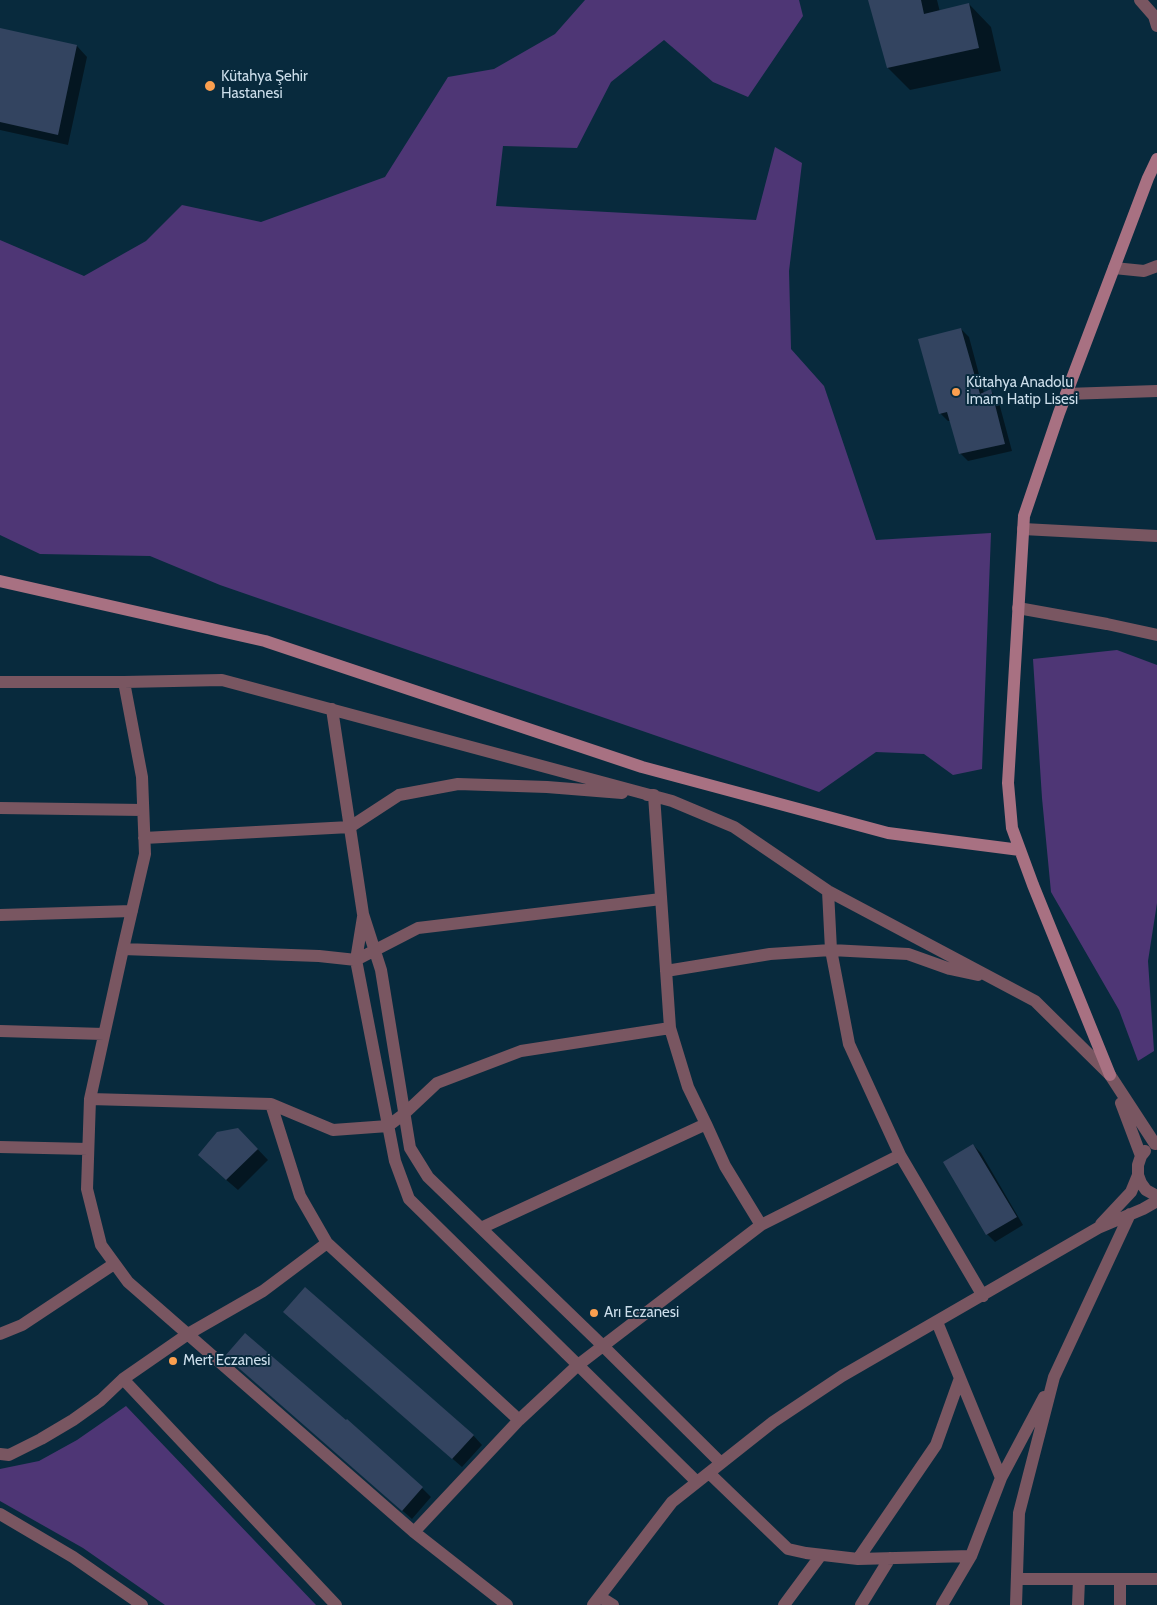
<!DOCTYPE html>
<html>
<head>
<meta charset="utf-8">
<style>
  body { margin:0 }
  canvas { display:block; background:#082a3d }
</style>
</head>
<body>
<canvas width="1157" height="1605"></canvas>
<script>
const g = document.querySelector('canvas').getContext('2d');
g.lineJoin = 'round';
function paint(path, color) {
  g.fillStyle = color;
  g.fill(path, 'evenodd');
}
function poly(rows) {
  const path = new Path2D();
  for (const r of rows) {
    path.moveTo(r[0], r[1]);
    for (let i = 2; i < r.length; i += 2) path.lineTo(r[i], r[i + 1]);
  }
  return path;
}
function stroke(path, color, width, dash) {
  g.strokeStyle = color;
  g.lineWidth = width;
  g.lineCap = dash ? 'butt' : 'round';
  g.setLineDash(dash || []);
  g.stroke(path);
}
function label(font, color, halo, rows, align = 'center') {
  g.font = font + ' Cabin,sans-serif';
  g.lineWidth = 4;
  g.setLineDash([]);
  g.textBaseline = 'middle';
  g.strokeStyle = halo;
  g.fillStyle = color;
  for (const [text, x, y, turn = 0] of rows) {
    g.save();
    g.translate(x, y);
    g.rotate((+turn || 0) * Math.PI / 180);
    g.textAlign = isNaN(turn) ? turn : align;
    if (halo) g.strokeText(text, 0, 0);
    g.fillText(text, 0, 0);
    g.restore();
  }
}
paint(poly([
  [585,0,799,0,803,16,748,97,713,82,664,40,611,82,577,148,503,146,496,206,756,220,775,147,802,163,789,271,791,349,824,386,876,540,991,533,982,769,953,775,924,754,876,752,819,792,220,585,150,556,40,554,0,535,0,240,84,276,146,241,182,205,261,222,385,177,448,77,494,69,555,34],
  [1117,650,1157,665,1157,903,1148,961,1154,1051,1138,1061,1119,1010,1051,892,1042,798,1033,659],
  [126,1406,316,1605,165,1605,83,1548,0,1501,0,1469,39,1461,77,1440]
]), '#4e3675');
paint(poly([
  [869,0,937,0,940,12,969,4,991,27,1001,71,910,90,888,68],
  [0,29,77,46,87,57,68,145,0,130],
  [961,329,969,337,984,393,991,391,998,399,1012,451,968,461,960,453,951,421,948,421,941,414,920,340],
  [249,1140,268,1160,238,1190,210,1166],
  [973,1145,981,1153,1023,1225,995,1242,987,1234,945,1162],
  [294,1321,473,1435,482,1445,462,1467],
  [236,1365,422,1488,431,1497,412,1519]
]), '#0007');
paint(poly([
  [868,0,921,0,924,14,969,3,979,48,887,68],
  [0,28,77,45,58,135,0,122],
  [961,328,980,394,991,389,1005,444,959,454,947,412,939,414,918,339],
  [238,1128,258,1149,226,1180,198,1155,217,1132],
  [973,1144,1017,1217,986,1235,943,1162],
  [305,1287,474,1435,452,1459,283,1312],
  [245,1333,346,1420,347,1419,423,1487,402,1511,225,1356]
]), '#334460');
stroke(poly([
  [1140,0,1154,16,1157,26],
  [1114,268,1144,271,1157,266],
  [1066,394,1157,391],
  [1023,529,1157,536],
  [1018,608,1107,624,1157,635],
  [0,682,124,682,222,680,672,801,734,827,828,891,1035,1001,1110,1075,1155,1144],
  [124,682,142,777,145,854,123,949,90,1099,87,1189,101,1245,128,1282,414,1532,507,1605],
  [332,709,363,914,381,970,410,1148,428,1177,603,1346,721,1463],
  [647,795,654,795,670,1028,688,1087,706,1124,725,1166,761,1225],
  [0,808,143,810],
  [144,838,350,827,399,795,458,784,547,787,622,793],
  [828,891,831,950,849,1044,900,1155,983,1296],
  [0,915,132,911],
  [363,917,356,960,395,1161,409,1199,697,1482],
  [123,949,319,956,356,960,418,928,661,899],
  [666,971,770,954,831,950,908,954,950,969,978,975],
  [0,1031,104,1034],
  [90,1099,271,1104,333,1130,388,1126,404,1114,437,1083,521,1051,670,1028],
  [1121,1103,1141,1156],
  [271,1104,300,1196,327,1243,519,1420],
  [0,1147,88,1149],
  [1145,1151,1141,1156,1138,1165,1138,1175,1141,1183,1146,1190,1157,1196],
  [1101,1224,1131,1192,1138,1175],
  [481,1228,706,1124],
  [937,1322,1001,1478],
  [0,1334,22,1325,114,1264],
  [123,1379,336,1605],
  [0,1454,9,1455,41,1439,73,1420,101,1400,123,1379,188,1334,263,1291,327,1243],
  [709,1473,788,1549,806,1553,858,1559,971,1556],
  [0,1514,73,1557,142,1605],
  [414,1532,519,1420,578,1365,761,1225,900,1155],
  [858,1559,936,1445,960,1378],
  [1017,1579,1157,1579],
  [605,1600,613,1605],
  [593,1605,672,1502,773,1422,842,1376,1098,1228,1143,1209,1157,1201],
  [784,1605,821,1555],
  [861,1605,890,1558],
  [942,1605,971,1556,1001,1478,1044,1397],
  [1016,1605,1019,1513,1054,1377,1130,1214],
  [1078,1605,1079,1579],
  [1120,1605,1120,1579]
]), '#795661', 12);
stroke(poly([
  [0,581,265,641,642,767,888,833,1020,850],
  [1110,1075,1033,885,1012,828,1008,783,1024,516,1059,413,1148,178,1157,159]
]), '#a87182', 12);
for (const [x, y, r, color] of [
  [210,86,6,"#fa9f4f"],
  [956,392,5,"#fa9f4f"],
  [594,1313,5,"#fa9f4f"],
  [173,1361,5,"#fa9f4f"]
]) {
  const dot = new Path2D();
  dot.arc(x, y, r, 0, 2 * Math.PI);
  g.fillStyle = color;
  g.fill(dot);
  stroke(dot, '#082a3d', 2);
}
label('15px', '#cbddea', '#082a3d', [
  ["Kütahya Şehir",221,77],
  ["Hastanesi",221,94],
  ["Kütahya Anadolu",966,383],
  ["İmam Hatip Lisesi",966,400],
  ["Arı Eczanesi",604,1313],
  ["Mert Eczanesi",183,1361]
], 'left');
</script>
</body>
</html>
